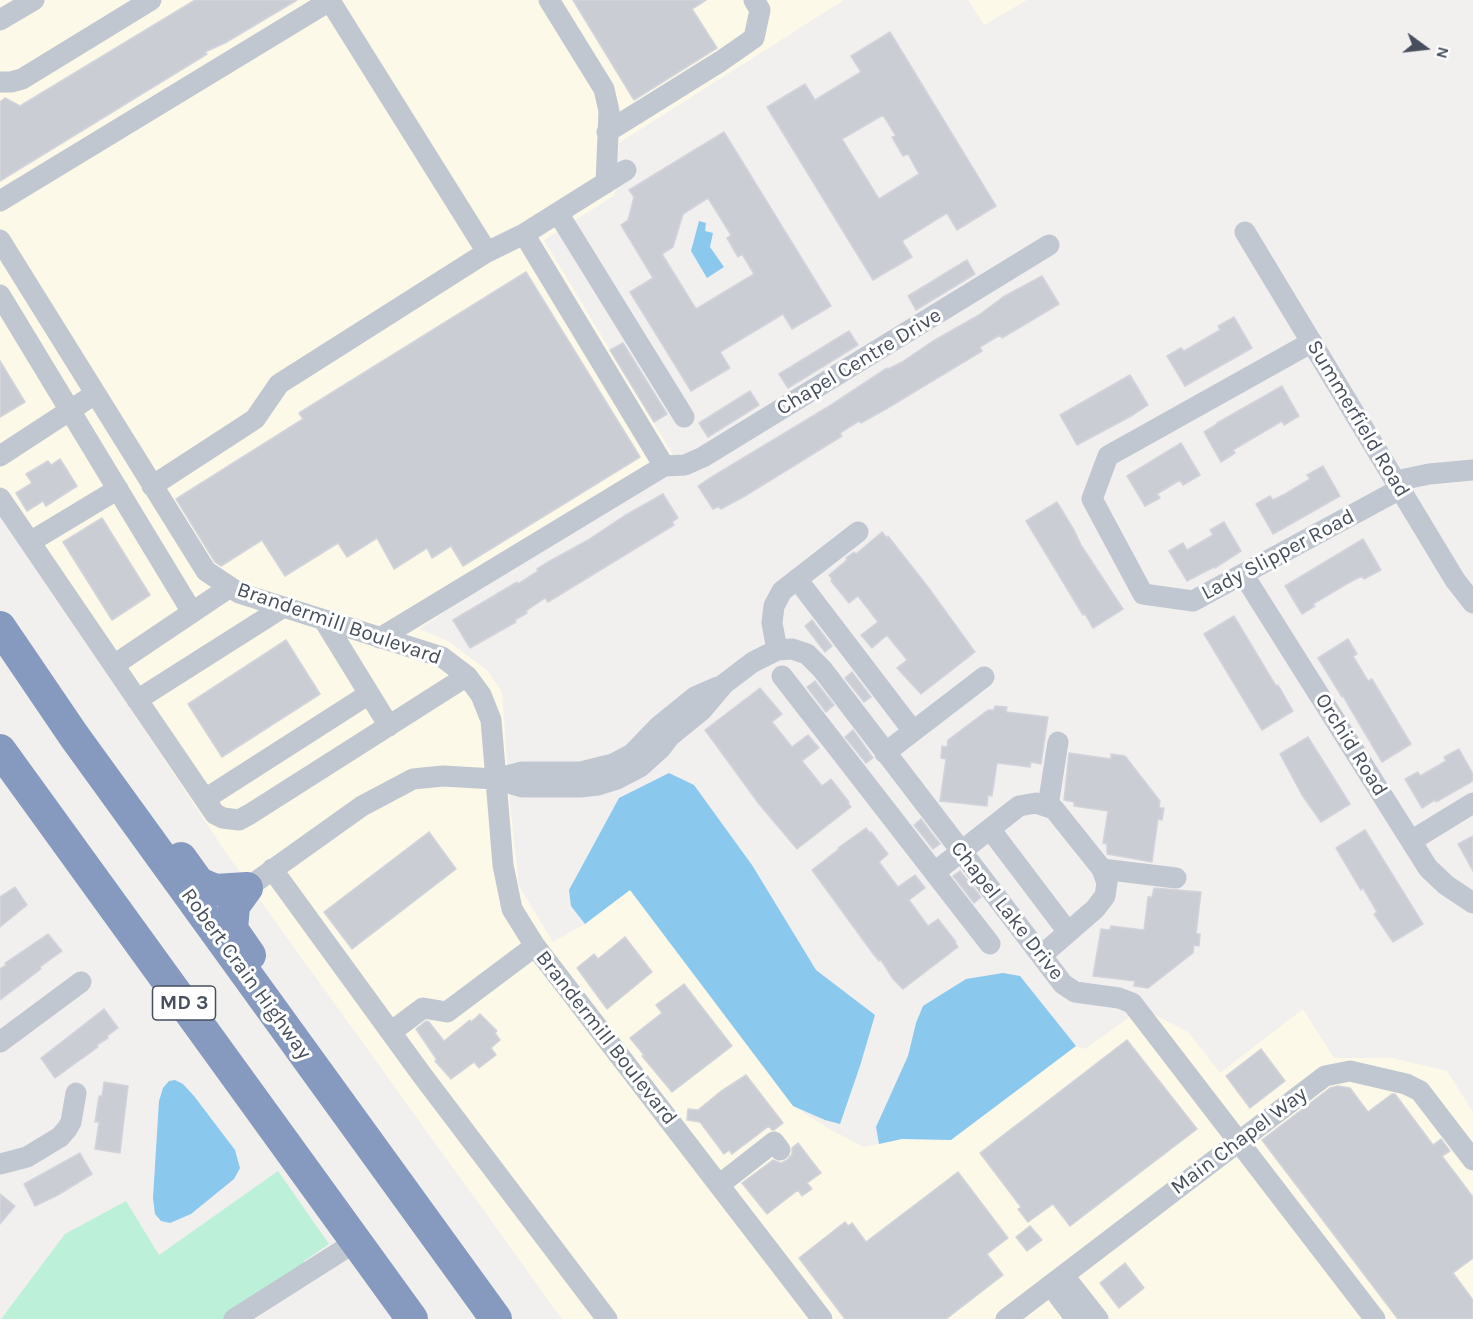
<!DOCTYPE html>
<html>
<head>
<meta charset="utf-8">
<style>
  body { margin:0 }
  #map { position:relative; width:1473px; height:1319px; overflow:hidden; background:#f2efef; font-family:Karla,sans-serif }
  canvas { display:block }
  .north { position:absolute; left:1395px; top:18px; width:60px; height:60px; -webkit-text-stroke:4px #fff; paint-order:stroke; rotate:105deg; font-size:16px; font-weight:700; line-height:24px; text-align:center; color:#474f5d }
  .north::after { content:''; display:block; margin:auto; width:21px; height:27px; background:#474f5d; clip-path:polygon(50% 0,100% 100%,50% 72%,0 100%) }
</style>
</head>
<body>
<div id="map">
<canvas width="1473" height="1319"></canvas>
<div class="north">N</div>
</div>
<script>
const g = document.querySelector('canvas').getContext('2d');
g.lineJoin = 'round';
function paint(path, color) {
  g.fillStyle = color;
  g.fill(path, 'evenodd');
}
function poly(rows) {
  const path = new Path2D();
  for (const r of rows) {
    path.moveTo(r[0], r[1]);
    for (let i = 2; i < r.length; i += 2) path.lineTo(r[i], r[i + 1]);
  }
  return path;
}
function stroke(path, color, width, dash) {
  g.strokeStyle = color;
  g.lineWidth = width;
  g.lineCap = dash ? 'butt' : 'round';
  g.setLineDash(dash || []);
  g.stroke(path);
}
function label(font, color, halo, rows, align = 'center') {
  g.font = font + ' Karla,sans-serif';
  g.lineWidth = 6;
  g.setLineDash([]);
  g.textBaseline = 'middle';
  g.strokeStyle = halo;
  g.fillStyle = color;
  for (const [text, x, y, turn = 0] of rows) {
    g.save();
    g.translate(x, y);
    g.rotate((+turn || 0) * Math.PI / 180);
    g.textAlign = isNaN(turn) ? turn : align;
    if (halo) g.strokeText(text, 0, 0);
    g.fillText(text, 0, 0);
    g.restore();
  }
}
paint(poly([
  [0,0,844,0,619,143,615,195,544,240,675,458,419,629,448,641,488,671,502,692,510,804,519,886,553,942,585,924,630,890,793,1106,831,1130,864,1147,902,1139,951,1140,1076,1046,1085,1049,1142,1008,1188,1032,1220,1073,1303,1009,1334,1058,1392,1058,1447,1071,1473,1112,1473,1319,562,1319,231,860,0,513],
  [968,0,1027,0,984,25]
]), '#fcf9e9');
paint(poly([
  [278,1171,329,1244,304,1261,309,1278,245,1319,1,1319,65,1234,126,1201,159,1255]
]), '#bdf0d8');
paint(poly([
  [699,221,706,223,705,231,713,233,710,247,724,267,707,278,691,251],
  [669,773,694,785,752,865,816,970,875,1015,860,1066,840,1124,825,1120,793,1106,630,890,585,924,571,906,569,890,619,798],
  [1003,973,1020,976,1076,1046,951,1140,902,1139,879,1144,876,1127,908,1056,916,1023,923,1006,966,979],
  [175,1080,183,1084,194,1096,235,1150,240,1168,234,1179,191,1214,170,1223,161,1221,155,1214,153,1198,159,1101,163,1088,169,1081]
]), '#8ac9ed');
const building = poly([
  [195,0,297,0,225,43,205,52,207,54,0,181,0,102,5,98,20,106,195,0],
  [573,0,706,0,692,9,717,48,634,100,573,0],
  [890,32,996,206,957,230,947,213,902,241,912,257,873,280,767,107,805,84,815,100,861,72,851,56,890,32],
  [883,115,896,136,892,137,903,156,908,154,919,174,879,199,842,139,883,115],
  [724,132,831,306,792,329,783,314,720,352,730,368,691,391,630,292,653,278,621,225,628,220,634,197,629,190,724,132],
  [708,198,731,235,727,238,738,257,742,254,754,274,696,309,662,254,673,247,683,214,708,198],
  [967,260,975,274,916,310,908,296,967,260],
  [526,272,640,457,463,566,451,546,432,558,427,548,394,569,377,538,347,557,338,543,285,576,262,540,221,566,215,562,176,499,303,419,299,413,526,272],
  [1042,276,1059,304,1002,338,1000,335,980,347,982,351,886,409,861,423,859,421,840,433,842,436,745,496,721,509,719,506,713,509,698,486,710,478,831,405,887,368,888,369,902,362,933,341,979,315,1003,297,1042,276],
  [1234,317,1252,348,1185,386,1167,356,1181,348,1184,351,1220,330,1218,326,1234,317],
  [849,331,858,345,788,388,779,374,849,331],
  [623,343,667,414,654,422,610,350,623,343],
  [0,361,25,402,0,417,0,361],
  [1130,375,1148,405,1133,415,1077,445,1060,415,1130,375],
  [1282,386,1299,416,1284,425,1282,421,1233,450,1235,453,1221,462,1204,432,1217,424,1217,423,1282,386],
  [750,391,759,405,708,437,699,423,750,391],
  [1181,443,1200,475,1183,485,1180,480,1157,494,1160,498,1145,506,1127,476,1181,443],
  [60,459,77,486,46,506,43,501,27,511,16,493,32,483,26,474,48,461,51,465,60,459],
  [1323,466,1340,496,1273,534,1256,504,1270,496,1273,500,1285,494,1310,479,1307,475,1323,466],
  [663,494,678,518,672,522,674,525,548,602,545,598,526,611,527,613,515,620,516,622,470,648,453,620,517,582,518,584,538,571,537,569,548,562,588,540,624,516,663,494],
  [1057,502,1074,530,1081,545,1123,609,1093,628,1085,614,1083,615,1026,521,1057,502],
  [102,518,150,595,112,620,63,542,102,518],
  [1224,522,1241,551,1215,568,1214,567,1187,581,1169,551,1183,543,1187,550,1213,535,1210,530,1224,522],
  [882,532,887,538,888,536,928,587,975,652,921,694,897,668,907,660,887,635,872,648,861,635,878,622,858,596,849,603,831,581,832,579,829,575,847,560,846,558,854,552,856,554,882,532],
  [1363,539,1381,570,1364,579,1362,576,1350,582,1313,604,1315,606,1302,614,1285,586,1363,539],
  [1234,616,1276,686,1278,685,1293,711,1262,730,1204,634,1234,616],
  [812,620,832,646,825,652,805,626,812,620],
  [1348,639,1357,654,1353,656,1368,681,1372,679,1411,744,1382,762,1343,696,1342,697,1318,658,1348,639],
  [286,640,320,694,222,757,188,704,286,640],
  [852,672,871,697,864,702,845,678,852,672],
  [815,681,834,705,826,712,807,687,815,681],
  [760,688,782,714,772,722,792,747,808,735,819,748,802,761,822,786,831,779,849,802,848,803,851,807,797,849,759,804,705,730,760,688],
  [995,706,1007,707,1006,712,1048,717,1041,764,1031,762,1030,767,997,763,992,796,988,795,987,806,940,801,946,759,941,758,942,746,947,747,948,740,988,710,994,710,995,706],
  [853,730,873,758,866,763,845,737,853,730],
  [1308,737,1350,804,1321,822,1302,795,1280,754,1308,737],
  [1459,749,1473,774,1473,781,1436,802,1435,800,1422,808,1405,779,1418,772,1420,776,1446,761,1444,757,1459,749],
  [1069,753,1111,759,1111,754,1125,756,1160,801,1159,808,1164,808,1162,820,1158,819,1152,862,1107,854,1107,844,1103,843,1108,811,1074,806,1074,802,1064,800,1069,753],
  [921,819,940,844,933,849,914,825,921,819],
  [866,828,870,833,871,832,888,854,879,862,898,887,915,875,925,888,909,900,928,926,938,919,956,942,955,943,958,947,903,989,893,979,881,960,879,961,874,955,812,870,839,849,838,848,866,828],
  [1365,830,1423,924,1393,942,1374,914,1377,912,1363,888,1361,890,1336,848,1365,830],
  [429,832,456,869,352,949,324,912,429,832],
  [1473,836,1473,871,1458,844,1473,836],
  [960,871,981,897,974,903,953,876,960,871],
  [15,887,27,905,0,927,0,897,15,887],
  [1154,888,1201,892,1196,934,1200,934,1199,946,1194,945,1193,953,1148,988,1134,986,1135,981,1093,976,1101,929,1110,930,1111,926,1144,930,1148,897,1152,897,1154,888],
  [48,934,62,951,40,967,41,969,0,1000,0,969,6,965,5,963,48,934],
  [625,937,652,972,607,1009,577,968,594,954,598,959,625,937],
  [684,984,732,1046,672,1092,642,1056,644,1055,630,1038,662,1013,656,1005,684,984],
  [104,1009,118,1028,107,1036,108,1038,97,1045,98,1047,55,1078,41,1058,104,1009],
  [480,1014,497,1031,495,1033,500,1040,491,1048,496,1055,479,1068,474,1062,451,1079,435,1061,437,1060,416,1029,426,1021,429,1022,444,1041,470,1020,471,1022,480,1014],
  [1127,1040,1197,1129,1070,1226,1053,1204,1028,1222,1018,1209,1021,1207,980,1153,1127,1040],
  [1261,1049,1285,1081,1250,1108,1226,1076,1261,1049],
  [746,1075,783,1123,774,1130,772,1130,769,1126,732,1154,729,1150,724,1154,700,1122,687,1120,688,1109,698,1110,720,1092,746,1075],
  [104,1082,128,1086,120,1153,95,1149,99,1122,95,1122,99,1096,102,1096,104,1082],
  [1338,1086,1350,1088,1368,1112,1392,1094,1395,1094,1433,1145,1441,1139,1450,1151,1442,1156,1473,1197,1473,1258,1453,1273,1473,1300,1473,1319,1398,1319,1262,1140,1330,1088,1338,1086],
  [798,1143,821,1173,807,1183,812,1189,802,1196,798,1190,767,1214,742,1183,773,1160,781,1163,787,1160,792,1154,792,1148,798,1143],
  [80,1153,92,1174,58,1195,35,1206,24,1184,80,1153],
  [958,1172,1008,1238,987,1254,1003,1275,946,1319,845,1319,799,1258,845,1222,848,1226,852,1223,866,1242,958,1172],
  [0,1194,15,1206,0,1224,0,1194],
  [1030,1226,1042,1240,1027,1251,1016,1237,1030,1226],
  [1125,1263,1144,1288,1119,1308,1100,1283,1125,1263]
]);
paint(building, '#cbcdd5');
stroke(building, '#d3d4db', 1.5);
stroke(poly([
  [549,0,604,89,609,111,606,183],
  [330,1,487,252],
  [0,20,34,0],
  [0,82,11,82,22,79,151,0],
  [607,132,721,61,754,38,760,10,754,0],
  [0,201,331,0],
  [558,213,684,417],
  [1245,232,1455,580,1473,603],
  [524,234,664,466],
  [0,240,206,571,239,593,442,657,467,676,481,695,491,720,503,865,512,909,535,946,822,1319],
  [0,295,192,612],
  [1312,342,1108,456,1092,499,1143,594,1193,601,1400,489],
  [0,456,95,394],
  [1396,481,1429,474,1473,470],
  [152,486,255,419,279,384,487,252,524,234,626,170],
  [0,498,215,814,223,818,239,820,250,814,467,676],
  [30,542,118,489],
  [1243,574,1428,868,1446,885,1473,903],
  [797,579,913,731],
  [325,622,389,726],
  [380,638,664,466,685,465,703,457,1049,245],
  [777,650,772,623,774,606,782,591,858,532],
  [114,665,230,587],
  [782,676,990,944],
  [137,700,282,608],
  [885,753,984,677],
  [496,779,522,772,581,772,613,764,632,754,658,727,695,697,718,687],
  [205,799,369,694],
  [1048,806,1058,742],
  [990,829,1068,932],
  [1411,841,1473,803],
  [272,869,422,1075,607,1319],
  [1102,869,1176,878],
  [935,872,1019,806,1036,803,1054,809,1102,869,1107,883,1105,896,1095,909,1042,955],
  [247,888,362,806,413,779,443,776,495,779,522,787,580,787,598,785,617,779,640,767,660,749,670,736,702,710,724,684,753,662,777,650,792,649,807,654,822,669,1063,984,1075,992,1119,998,1132,1003,1375,1319],
  [391,1032,423,1008,447,1012,535,946],
  [0,1042,81,982],
  [0,1164,27,1157,60,1137,67,1129,71,1122,76,1093],
  [719,1185,774,1142,780,1150],
  [1064,1276,1098,1319],
  [1051,1286,1076,1319],
  [234,1319,357,1241],
  [1006,1319,1325,1076,1350,1071,1406,1084,1420,1091,1473,1160]
]), '#c0c7d1', 21);
stroke(poly([
  [0,627,74,736,496,1319],
  [0,750,412,1319],
  [181,858,199,883,215,890,247,888],
  [247,888,234,906,232,929,250,955]
]), '#8699be', 32);
for (const [x, y, w] of [
  [184,1003,63]
]) {
  const box = new Path2D();
  box.roundRect(x - w / 2, y - 17, w, 34, 4.5);
  g.fillStyle = '#fff';
  g.fill(box);
  stroke(box, '#474f5d', 1.5);
}
label('bold 20px', '#474f5d', null, [
  ["MD 3",184,1003]
]);
label('21px', '#474f5d', '#fff', [
  ["Chapel Centre Drive",859,362,-31],
  ["Summerfield Road",1358,419,59],
  ["Lady Slipper Road",1278,555,-28],
  ["Brandermill Boulevard",339,624,19],
  ["Orchid Road",1351,745,58],
  ["Chapel Lake Drive",1007,911,52],
  ["Robert Crain Highway",246,974,54],
  ["Brandermill Boulevard",606,1038,52],
  ["Main Chapel Way",1239,1141,-37]
]);
</script>
</body>
</html>
